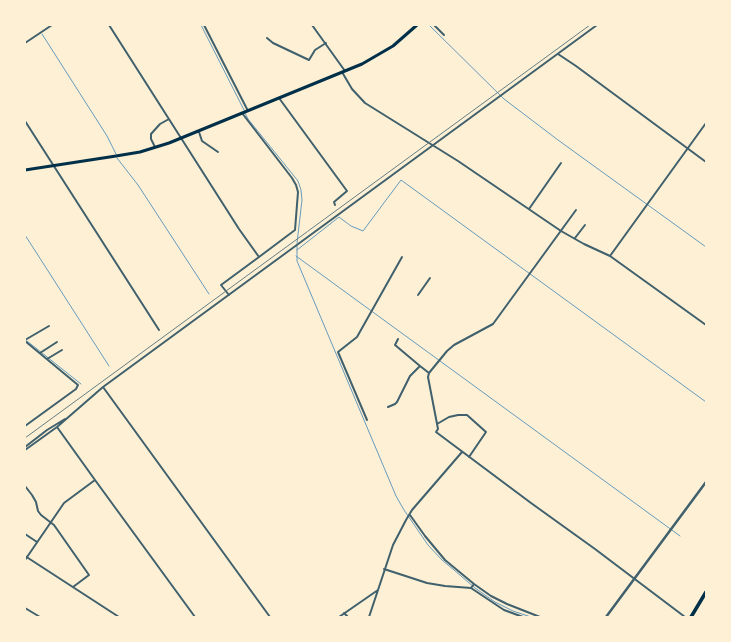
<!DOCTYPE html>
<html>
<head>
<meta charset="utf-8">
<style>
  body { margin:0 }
  #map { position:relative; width:731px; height:642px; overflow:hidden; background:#fdf0d5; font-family:Mulish,sans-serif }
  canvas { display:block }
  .frame { position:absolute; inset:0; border:26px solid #fdf0d5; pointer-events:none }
</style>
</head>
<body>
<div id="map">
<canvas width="731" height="642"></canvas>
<div class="frame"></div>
</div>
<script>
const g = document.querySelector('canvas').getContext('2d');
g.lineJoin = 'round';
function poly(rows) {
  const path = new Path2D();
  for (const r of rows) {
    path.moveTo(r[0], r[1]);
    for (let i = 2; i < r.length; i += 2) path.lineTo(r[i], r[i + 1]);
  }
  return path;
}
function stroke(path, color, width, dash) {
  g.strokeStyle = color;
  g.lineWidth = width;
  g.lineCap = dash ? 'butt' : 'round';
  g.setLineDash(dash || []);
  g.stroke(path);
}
stroke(poly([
  [201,25,244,110],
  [429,25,504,99,558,140,706,247],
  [42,34,107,136,116,154],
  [245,113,248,119,298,181,301,190,302,200,297,243],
  [117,158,138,185,209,294],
  [25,235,109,366],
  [297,246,297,261,396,496,404,510,428,545,442,560,454,570,475,588,495,602,513,611,531,617],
  [297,250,339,217,351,226,363,231,401,180,706,402],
  [296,256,680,536],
  [27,341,81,384]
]), '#669bbc', 1);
stroke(poly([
  [109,25,239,229,259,257,295,230,298,192,296,185,292,178,242,113],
  [204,25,248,111],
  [312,25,345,71],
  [434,25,444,35],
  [267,38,273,43,309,60,315,50,326,43],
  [25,43,52,25],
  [558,54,576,66,706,162],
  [342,72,352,89,365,103,458,161,561,231,584,244,610,256,706,325],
  [279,98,347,191,334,202,335,205],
  [25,121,159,330],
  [199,132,202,141,218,152],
  [155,147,151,139,151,134,160,124,169,119],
  [529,209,561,163],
  [576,210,493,324,454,345,447,351,429,373,428,377,438,429,436,432,531,503,595,549,685,617],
  [575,238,585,225],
  [610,256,706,123],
  [229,295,221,285,259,257],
  [418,295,430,278],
  [398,339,395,345,420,366],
  [25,340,49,326],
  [25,341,78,385,76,389,25,426],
  [40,353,57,342],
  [47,359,62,350],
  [103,387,270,617],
  [388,407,395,404,397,402,410,376,420,366,429,373],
  [367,420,338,352,357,337,402,257],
  [437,424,449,417,458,415,467,415,486,432,469,457],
  [25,447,47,430,65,419],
  [25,450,57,427,103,387,597,25],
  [95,480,195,617],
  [25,486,32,495,36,502,38,511,41,515,54,525,89,575,73,587],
  [410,515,425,536,445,560,474,584],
  [25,534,37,542],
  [25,556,119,617],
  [25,560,64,503,95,480,57,427],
  [384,569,427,583,445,586,471,588],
  [25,608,40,617],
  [344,613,348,617],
  [339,617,378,590],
  [369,617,393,545,406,520,412,510,462,452],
  [523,617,504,610,471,588,474,584,491,596,507,604,540,617]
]), '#3f606c', 2);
stroke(poly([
  [606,617,706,482]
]), '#3f606c', 2.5);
stroke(poly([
  [25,170,116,156,140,152,169,143,362,64,393,46,417,25]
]), '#003049', 3);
stroke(poly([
  [691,617,706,592]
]), '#003049', 3.5);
stroke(poly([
  [25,438,590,25]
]), '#657d81', 1);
</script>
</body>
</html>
